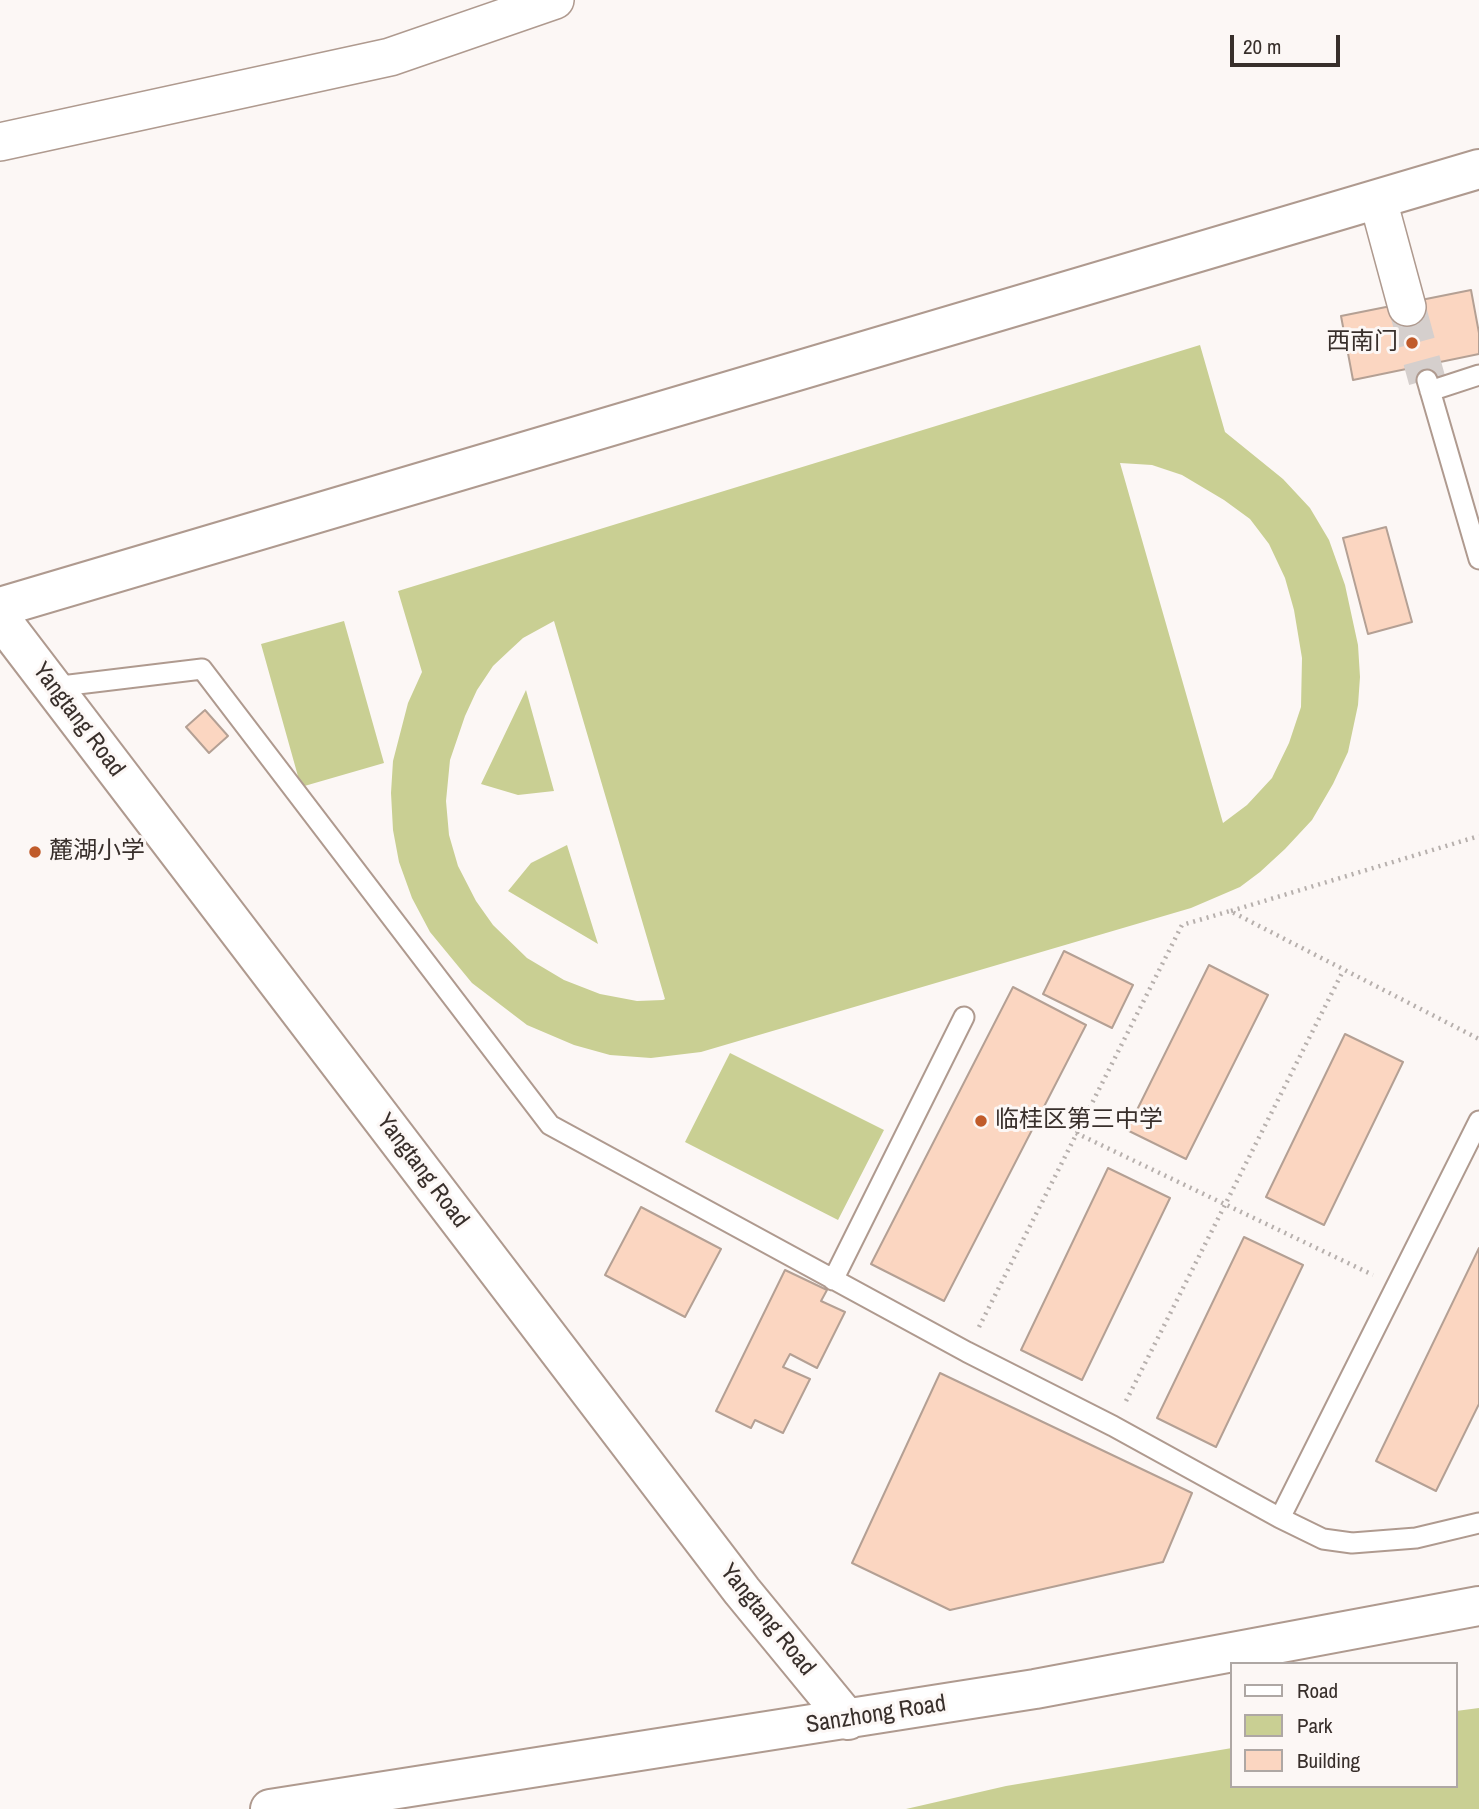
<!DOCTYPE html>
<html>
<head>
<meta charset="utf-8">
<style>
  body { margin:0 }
  #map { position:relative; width:1479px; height:1809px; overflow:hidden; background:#fcf7f5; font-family:"Archivo Narrow",sans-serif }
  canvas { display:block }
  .legend { position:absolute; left:1230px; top:1662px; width:228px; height:126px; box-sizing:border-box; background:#fcf7f5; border:2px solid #aea7a4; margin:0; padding:9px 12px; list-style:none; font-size:21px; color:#382f2b }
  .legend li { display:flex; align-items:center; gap:14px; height:35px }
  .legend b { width:35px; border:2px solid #aea7a4 }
  .scale { position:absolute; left:1230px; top:35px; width:110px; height:32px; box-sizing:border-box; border:4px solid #382f2b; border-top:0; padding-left:9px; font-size:21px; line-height:24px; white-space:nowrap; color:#382f2b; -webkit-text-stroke:5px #fcf7f5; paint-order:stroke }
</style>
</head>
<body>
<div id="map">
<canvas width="1479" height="1809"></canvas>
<ul class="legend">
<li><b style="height:9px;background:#fff"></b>Road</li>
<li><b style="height:19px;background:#c9cf93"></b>Park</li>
<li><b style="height:19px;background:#fbd6c1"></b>Building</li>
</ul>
<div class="scale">20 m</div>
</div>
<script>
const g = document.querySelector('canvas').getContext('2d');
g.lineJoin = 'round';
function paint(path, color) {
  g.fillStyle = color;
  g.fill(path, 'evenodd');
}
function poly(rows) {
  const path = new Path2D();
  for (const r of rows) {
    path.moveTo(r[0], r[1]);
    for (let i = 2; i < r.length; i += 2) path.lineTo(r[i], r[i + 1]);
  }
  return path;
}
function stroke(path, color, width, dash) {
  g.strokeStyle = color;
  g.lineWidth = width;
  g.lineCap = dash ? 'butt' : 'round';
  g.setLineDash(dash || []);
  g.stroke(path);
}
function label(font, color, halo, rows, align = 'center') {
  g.font = font + ' "Archivo Narrow","Noto Sans SC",sans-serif';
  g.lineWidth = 6;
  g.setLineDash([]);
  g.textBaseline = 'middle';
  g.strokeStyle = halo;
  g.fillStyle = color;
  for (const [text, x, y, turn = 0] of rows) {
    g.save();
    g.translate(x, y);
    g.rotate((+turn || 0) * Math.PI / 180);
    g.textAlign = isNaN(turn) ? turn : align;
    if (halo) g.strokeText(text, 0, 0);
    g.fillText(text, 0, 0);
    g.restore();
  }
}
paint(poly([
  [1200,345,1225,432,1283,479,1310,508,1329,540,1345,585,1358,645,1360,677,1358,705,1348,752,1333,784,1312,820,1285,849,1260,872,1240,887,1191,908,701,1052,651,1058,610,1055,574,1045,527,1025,472,983,430,932,412,898,399,862,393,830,391,793,393,761,408,703,422,672,398,591],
  [1120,463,1152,465,1182,475,1224,500,1250,519,1269,544,1285,578,1294,610,1302,658,1301,707,1289,743,1272,778,1247,805,1223,823],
  [554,621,665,999,663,1000,637,1001,600,994,564,980,527,958,493,925,476,901,458,866,449,835,446,801,450,760,465,716,477,690,493,666,510,650,523,638],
  [344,621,384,763,301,787,261,644],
  [526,690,554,791,518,795,481,784],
  [567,845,598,944,508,891,531,863],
  [730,1053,884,1130,838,1220,685,1142],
  [1479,1708,1479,1809,906,1809,1006,1786,1232,1748,1232,1786,1456,1786,1456,1711]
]), '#c9cf93');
const building = poly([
  [1471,290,1479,333,1479,354,1353,380,1341,316,1471,290],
  [1386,527,1412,622,1368,634,1343,538,1386,527],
  [205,710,228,736,209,753,186,727,205,710],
  [1064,951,1133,985,1112,1028,1043,994,1064,951],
  [1209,965,1268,995,1186,1159,1127,1130,1209,965],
  [1013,987,1086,1025,944,1301,871,1264,1013,987],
  [1345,1034,1403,1062,1324,1225,1266,1197,1345,1034],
  [1108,1168,1170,1198,1082,1380,1021,1350,1108,1168],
  [641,1207,721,1249,685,1317,605,1275,641,1207],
  [1244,1237,1303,1265,1216,1447,1157,1418,1244,1237],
  [1479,1248,1479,1404,1436,1491,1376,1461,1479,1248],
  [785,1270,827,1290,821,1301,845,1312,817,1368,790,1354,783,1367,810,1379,783,1433,755,1420,751,1428,716,1411,785,1270],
  [940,1373,1192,1493,1163,1562,950,1610,852,1563,940,1373]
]);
paint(building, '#fbd6c1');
stroke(building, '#b4a094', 2);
stroke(poly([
  [1407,307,1427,380]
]), '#d5cfcd', 37, [37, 18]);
const lane = poly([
  [1427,380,1479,559],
  [1430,391,1479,375],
  [53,687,202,669,550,1125,967,1352,1113,1426,1280,1518,1479,1121],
  [833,1280,964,1017],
  [1280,1518,1323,1539,1352,1543,1416,1538,1479,1523]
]);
const street = poly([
  [0,142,390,57,555,0],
  [1378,200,1407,307]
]);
const secondary = poly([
  [0,607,1479,169],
  [0,618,742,1591,848,1720],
  [270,1809,1035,1689,1479,1606]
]);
stroke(lane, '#af9a8f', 23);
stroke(street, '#af9a8f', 40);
stroke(secondary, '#af9a8f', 42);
stroke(poly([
  [1231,911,1479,836],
  [1076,1133,1373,1275],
  [979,1327,1182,925,1230,911,1479,1039],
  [1126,1401,1343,971]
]), '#b7b0ad', 4.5, [2, 5]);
stroke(lane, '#fff', 19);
stroke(street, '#fff', 37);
stroke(secondary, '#fff', 38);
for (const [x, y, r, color] of [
  [1412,343,7,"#c05b2a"],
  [35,852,7,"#c05b2a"],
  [981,1121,7,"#c05b2a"]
]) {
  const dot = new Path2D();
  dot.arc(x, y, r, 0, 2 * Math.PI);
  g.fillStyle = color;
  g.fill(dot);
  stroke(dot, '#fcf7f5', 2.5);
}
label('24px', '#382f2b', '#fcf7f5', [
  ["西南门",1398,343,"right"],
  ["麓湖小学",49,852],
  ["临桂区第三中学",995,1121]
], 'left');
label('24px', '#382f2b', '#fcf7f5', [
  ["Yangtang Road",78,720,53],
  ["Yangtang Road",422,1171,53],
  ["Yangtang Road",767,1620,51],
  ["Sanzhong Road",876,1715,-9]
]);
</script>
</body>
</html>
